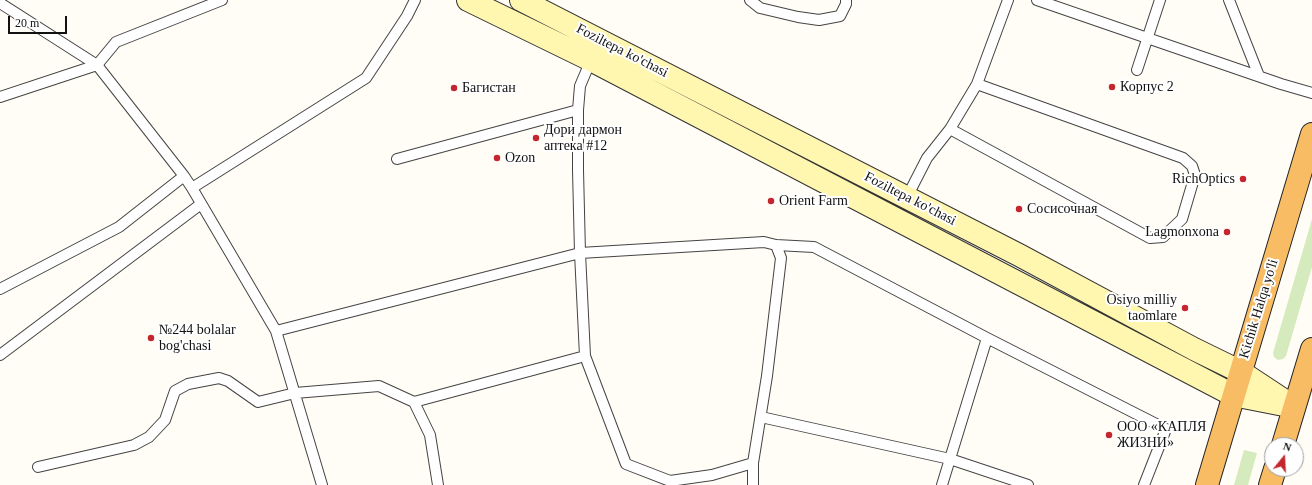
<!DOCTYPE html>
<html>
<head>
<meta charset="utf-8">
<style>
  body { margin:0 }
  #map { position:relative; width:1312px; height:485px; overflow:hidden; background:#fffdf5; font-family:Georgia,serif }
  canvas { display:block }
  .north { position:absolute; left:1264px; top:437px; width:40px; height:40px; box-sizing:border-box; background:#fff; border:1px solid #a0a0a0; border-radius:50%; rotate:18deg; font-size:11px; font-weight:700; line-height:16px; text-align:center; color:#111 }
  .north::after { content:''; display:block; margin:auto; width:14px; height:18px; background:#c4262e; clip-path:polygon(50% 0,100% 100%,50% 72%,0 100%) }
  .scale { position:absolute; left:8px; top:16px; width:59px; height:18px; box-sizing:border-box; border:2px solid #111; border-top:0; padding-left:5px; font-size:12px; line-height:14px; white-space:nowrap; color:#111; -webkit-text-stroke:3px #fff; paint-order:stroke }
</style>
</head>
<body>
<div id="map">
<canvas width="1312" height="485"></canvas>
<div class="north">N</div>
<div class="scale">20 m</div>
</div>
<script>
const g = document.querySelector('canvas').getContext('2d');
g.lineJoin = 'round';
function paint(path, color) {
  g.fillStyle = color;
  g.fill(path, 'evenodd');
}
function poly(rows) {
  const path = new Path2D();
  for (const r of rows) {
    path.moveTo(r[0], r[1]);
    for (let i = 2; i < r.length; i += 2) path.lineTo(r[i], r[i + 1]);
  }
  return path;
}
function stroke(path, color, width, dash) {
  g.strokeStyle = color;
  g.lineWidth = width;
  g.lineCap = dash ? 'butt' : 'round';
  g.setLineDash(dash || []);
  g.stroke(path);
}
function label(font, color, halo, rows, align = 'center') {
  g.font = font + ' Georgia,serif';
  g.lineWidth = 4;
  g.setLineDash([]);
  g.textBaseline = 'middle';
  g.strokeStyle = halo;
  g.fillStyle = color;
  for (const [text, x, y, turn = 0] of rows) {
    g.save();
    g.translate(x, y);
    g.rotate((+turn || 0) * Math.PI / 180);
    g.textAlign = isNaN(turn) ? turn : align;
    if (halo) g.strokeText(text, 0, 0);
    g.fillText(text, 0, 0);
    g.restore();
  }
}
paint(poly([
  [1312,219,1312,267,1286,356,1283,359,1278,360,1274,357,1273,353],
  [1244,450,1257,453,1248,485,1234,485]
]), '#d5ebbd');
const service = poly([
  [750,0,760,8,798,17,819,20,840,16,846,4,846,0],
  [1037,0,1281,84,1312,93],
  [1229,0,1259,76],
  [0,3,97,65,184,176,192,188],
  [591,60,580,86,578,110,578,170,580,253,585,356,626,464,670,481,712,475,753,463],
  [1137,70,1160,0],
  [977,84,1183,158,1192,166,1195,175,1182,219,1163,237,1150,238,950,129,977,84,1008,0],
  [0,97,97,65,116,42,222,0],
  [397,159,578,110],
  [907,197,927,158,950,129],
  [776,245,814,247,987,338,1166,429,1144,485],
  [0,289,119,227,184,176],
  [276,331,580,253,764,242,776,245,781,258,767,376,753,463,753,485],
  [0,355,201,204],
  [414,402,585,356],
  [761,417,950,459,1028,485],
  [38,467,134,445,149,437,165,420,175,391,188,384,219,378,228,381,258,402,295,393,379,386,414,402,430,435,438,485],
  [322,485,276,331,192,188,366,78,407,16,415,0],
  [942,485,987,338]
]);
const secondary = poly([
  [468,0,591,60,1233,395,1294,407],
  [521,0,1019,255,1194,349,1241,372,1285,401]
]);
const trunk = poly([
  [1283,445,1312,349],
  [1207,485,1312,134],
  [1270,485,1275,469]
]);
stroke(service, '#444', 12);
stroke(secondary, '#333', 24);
stroke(trunk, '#222', 24);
stroke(service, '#fff', 10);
stroke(secondary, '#fff6b0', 22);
stroke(trunk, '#f7bc64', 22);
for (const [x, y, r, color] of [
  [1112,87,4,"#c4262e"],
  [454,88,4,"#c4262e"],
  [536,138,4,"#c4262e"],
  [497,158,4,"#c4262e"],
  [1243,179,4,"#c4262e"],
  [771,201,4,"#c4262e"],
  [1019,209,4,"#c4262e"],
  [1227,232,4,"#c4262e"],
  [1185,308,4,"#c4262e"],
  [151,338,4,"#c4262e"],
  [1109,435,4,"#c4262e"]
]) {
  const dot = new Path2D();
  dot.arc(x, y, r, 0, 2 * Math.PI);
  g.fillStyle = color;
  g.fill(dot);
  stroke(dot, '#fff', 1.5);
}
label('14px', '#111', '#fff', [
  ["Foziltepa ko'chasi",622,51,27],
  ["Foziltepa ko'chasi",910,199,27],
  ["Kichik Halqa yo'li",1259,309,-73]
]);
label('14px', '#111', '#fff', [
  ["Корпус 2",1120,87],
  ["Багистан",462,88],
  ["Дори дармон",544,130],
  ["аптека #12",544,146],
  ["Ozon",505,158],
  ["RichOptics",1235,179,"right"],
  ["Orient Farm",779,201],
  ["Сосисочная",1027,209],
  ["Lagmonxona",1219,232,"right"],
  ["Osiyo milliy",1177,300,"right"],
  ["taomlare",1177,316,"right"],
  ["№244 bolalar",159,330],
  ["bog'chasi",159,346],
  ["ООО «КАПЛЯ",1117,427],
  ["ЖИЗНИ»",1117,443]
], 'left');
</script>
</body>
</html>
